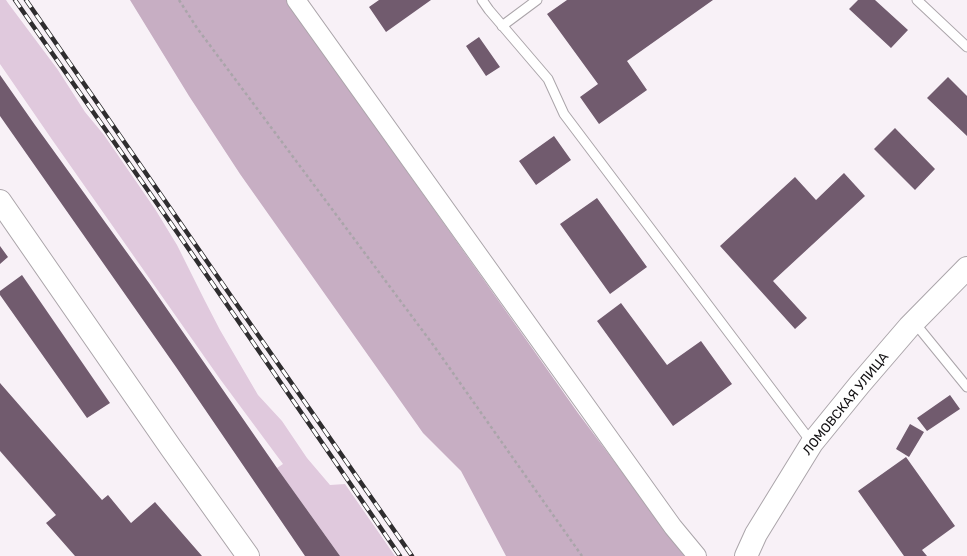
<!DOCTYPE html>
<html>
<head>
<meta charset="utf-8">
<style>
  body { margin:0 }
  canvas { display:block; background:#f8f1f7 }
</style>
</head>
<body>
<canvas width="967" height="556"></canvas>
<script>
const g = document.querySelector('canvas').getContext('2d');
g.lineJoin = 'round';
function paint(path, color) {
  g.fillStyle = color;
  g.fill(path, 'evenodd');
}
function poly(rows) {
  const path = new Path2D();
  for (const r of rows) {
    path.moveTo(r[0], r[1]);
    for (let i = 2; i < r.length; i += 2) path.lineTo(r[i], r[i + 1]);
  }
  return path;
}
function stroke(path, color, width, dash) {
  g.strokeStyle = color;
  g.lineWidth = width;
  g.lineCap = dash ? 'butt' : 'round';
  g.setLineDash(dash || []);
  g.stroke(path);
}
function label(font, color, halo, rows, align = 'center') {
  g.font = font + ' Rubik,sans-serif';
  g.lineWidth = 3;
  g.setLineDash([]);
  g.textBaseline = 'middle';
  g.strokeStyle = halo;
  g.fillStyle = color;
  for (const [text, x, y, turn = 0] of rows) {
    g.save();
    g.translate(x, y);
    g.rotate((+turn || 0) * Math.PI / 180);
    g.textAlign = isNaN(turn) ? turn : align;
    if (halo) g.strokeText(text, 0, 0);
    g.fillText(text, 0, 0);
    g.restore();
  }
}
paint(poly([
  [0,0,6,0,8,3,58,70,85,112,104,135,155,209,177,245,205,301,220,330,258,395,282,421,307,458,330,485,345,484,395,556,340,556,277,468,283,464,220,379,53,141,0,64]
]), '#e0c9dd');
paint(poly([
  [130,0,288,0,370,119,578,413,685,556,506,556,461,471,423,433,240,174,189,96]
]), '#c7aec3');
paint(poly([
  [379,0,431,0,386,32,369,7],
  [567,0,713,0,627,61,647,90,599,124,580,97,598,84,547,14],
  [858,0,875,0,908,30,891,48,849,9],
  [479,37,500,67,486,76,466,46],
  [0,75,35,125,149,283,277,468,340,556,305,556,176,367,0,116],
  [948,77,967,96,967,136,927,98],
  [895,128,935,169,915,190,874,149],
  [554,136,571,160,536,185,519,161],
  [844,173,865,196,773,281,807,318,795,329,720,246,795,177,816,200],
  [597,198,647,267,610,294,560,224],
  [0,246,8,257,0,264],
  [22,275,110,403,87,418,0,295,0,291],
  [621,303,667,365,701,341,732,384,673,426,597,321],
  [0,383,102,500,108,495,131,523,155,502,202,556,75,556,46,523,56,515,0,451],
  [950,395,960,409,927,431,917,418],
  [910,424,924,432,909,457,896,449],
  [906,457,955,526,922,550,927,556,904,556,858,491]
]), '#715b6e');
const service = poly([
  [482,0,489,10,548,79,564,114,812,443],
  [917,0,967,47],
  [502,26,537,0],
  [914,322,967,387]
]);
const minor = poly([
  [296,0,673,527,697,556]
]);
const tertiary = poly([
  [0,201,171,448,248,556]
]);
const primary = poly([
  [746,556,756,534,812,443,860,384,909,327,967,268]
]);
stroke(service, '#aba5aa', 11);
stroke(minor, '#aba5aa', 20);
stroke(tertiary, '#aba5aa', 24);
stroke(primary, '#aba5aa', 24);
stroke(poly([
  [179,0,197,28,434,346,582,556]
]), '#aaa5aa', 2.5, [3, 3]);
stroke(service, '#fff', 9);
stroke(minor, '#fff', 18);
stroke(tertiary, '#fff', 22);
stroke(primary, '#fff', 22);
const rail = poly([
  [15,0,179,235,400,556],
  [26,0,233,299,412,556]
]);
stroke(rail, '#2f2d2f', 4.5);
stroke(rail, '#fff', 3, [9]);
label('13px', '#131113', '#fff', [
  ["ЛОМОВСКАЯ УЛИЦА",846,404,-51]
]);
</script>
</body>
</html>
